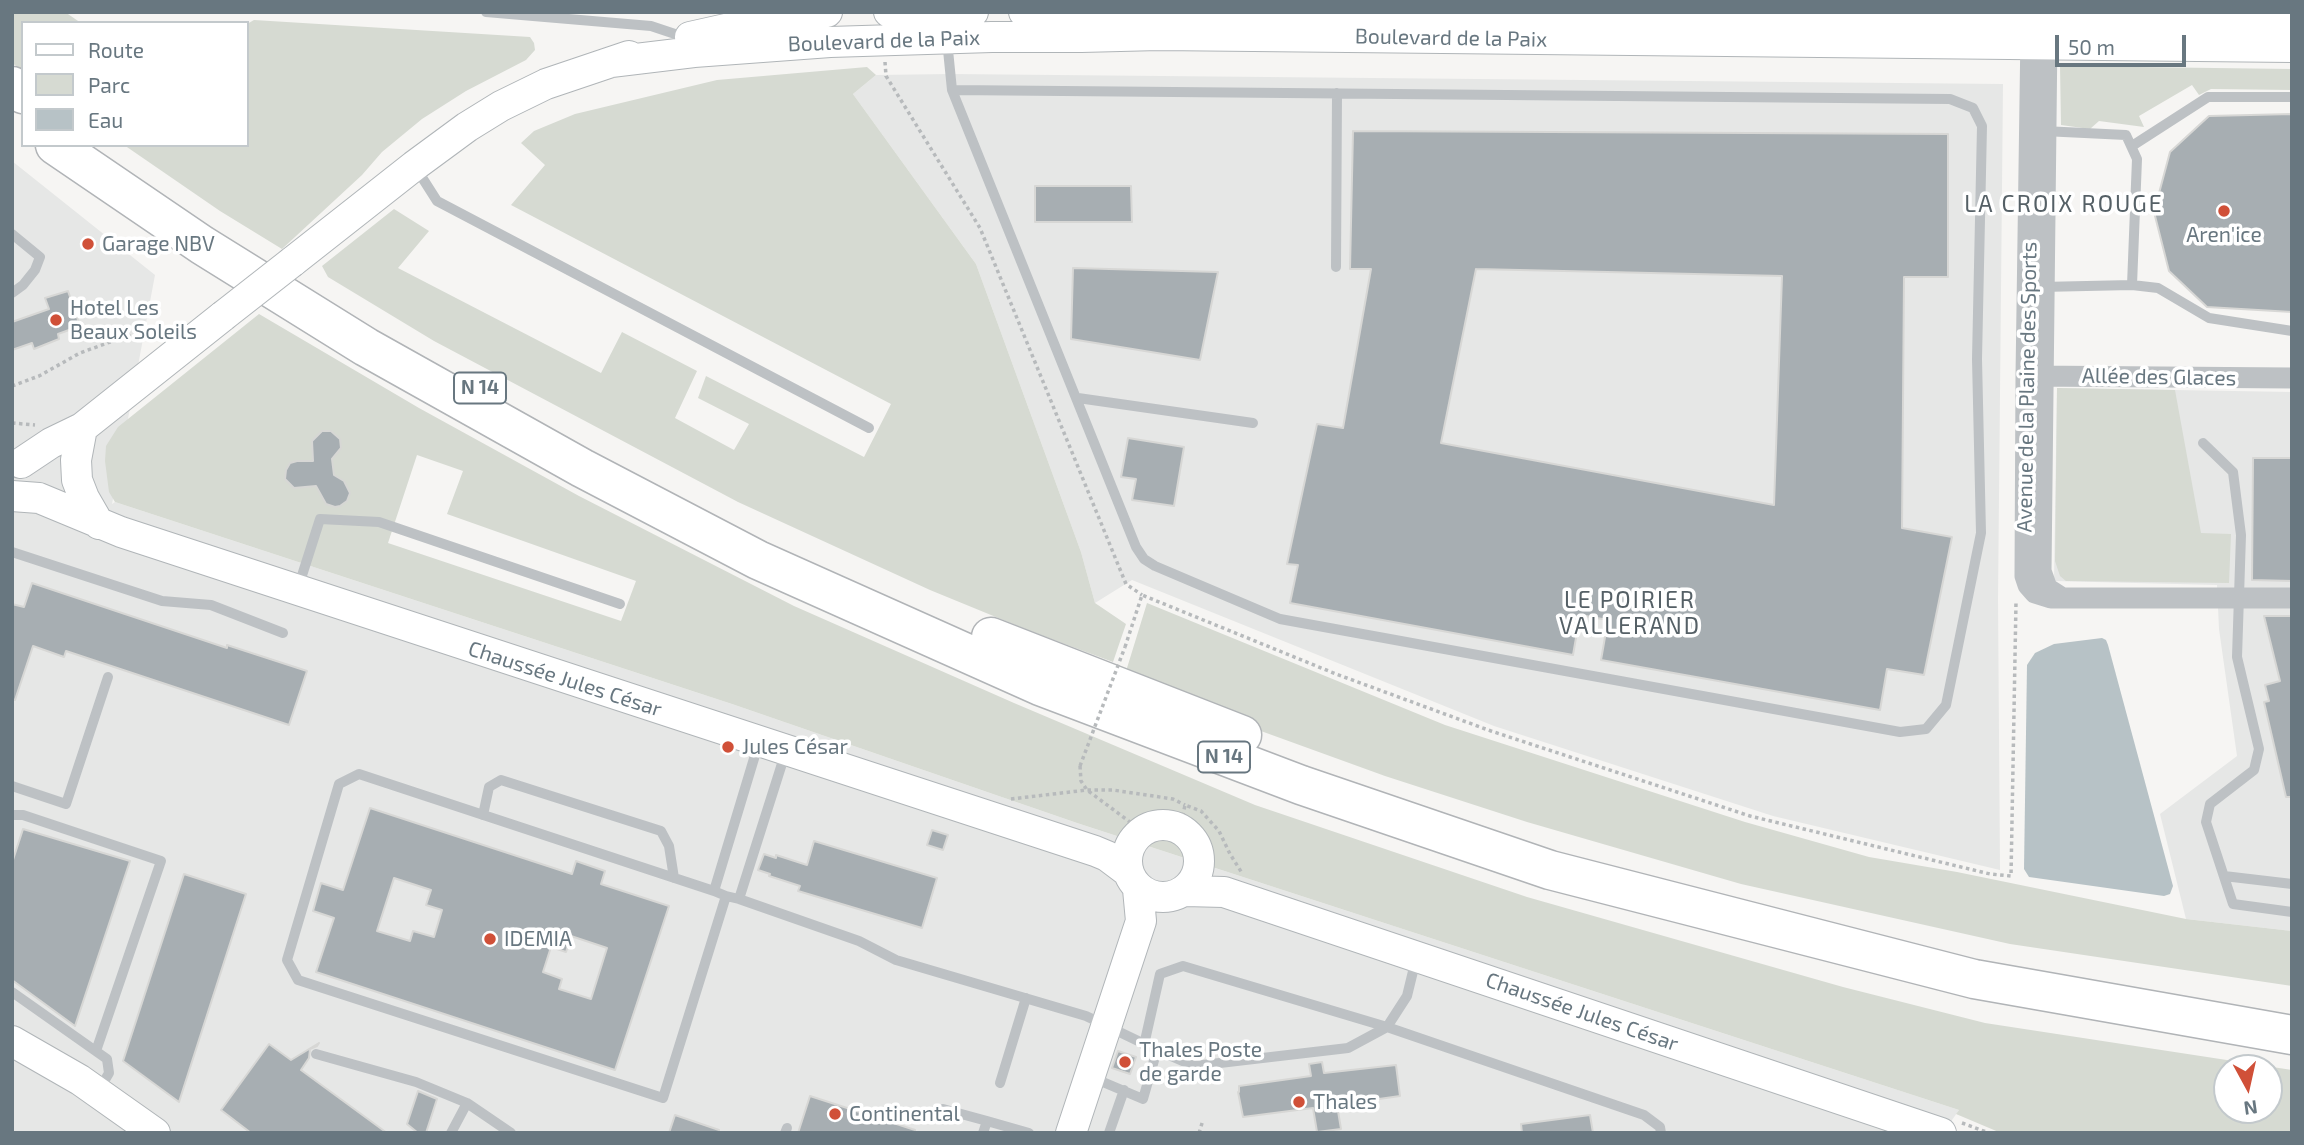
<!DOCTYPE html>
<html>
<head>
<meta charset="utf-8">
<style>
  body { margin:0 }
  #map { position:relative; width:2304px; height:1145px; overflow:hidden; background:#f6f5f3; font-family:"Exo 2",sans-serif }
  canvas { display:block }
  .frame { position:absolute; inset:0; border:14px solid #687780; pointer-events:none }
  .legend { position:absolute; left:21px; top:21px; width:228px; height:126px; box-sizing:border-box; background:#fff; border:2px solid #c3c9cc; margin:0; padding:9px 12px; list-style:none; font-size:21px; color:#687780 }
  .legend li { display:flex; align-items:center; gap:14px; height:35px }
  .legend b { width:35px; border:2px solid #c3c9cc }
  .north { position:absolute; left:2213px; top:1054px; width:70px; height:70px; box-sizing:border-box; background:#fff; border:2px solid #c3c9cc; border-radius:50%; rotate:172deg; font-size:19px; font-weight:700; line-height:28px; text-align:center; color:#687780 }
  .north::after { content:''; display:block; margin:auto; width:24px; height:32px; background:#d05038; clip-path:polygon(50% 0,100% 100%,50% 72%,0 100%) }
  .scale { position:absolute; left:2055px; top:35px; width:131px; height:32px; box-sizing:border-box; border:4px solid #687780; border-top:0; padding-left:9px; font-size:21px; line-height:24px; white-space:nowrap; color:#687780; -webkit-text-stroke:5px #fff; paint-order:stroke }
</style>
</head>
<body>
<div id="map">
<canvas width="2304" height="1145"></canvas>
<div class="frame"></div>
<ul class="legend">
<li><b style="height:9px;background:#fff"></b>Route</li>
<li><b style="height:19px;background:#d6dad2"></b>Parc</li>
<li><b style="height:19px;background:#b7c2c6"></b>Eau</li>
</ul>
<div class="north">N</div>
<div class="scale">50 m</div>
</div>
<script>
const g = document.querySelector('canvas').getContext('2d');
g.lineJoin = 'round';
function paint(path, color) {
  g.fillStyle = color;
  g.fill(path, 'evenodd');
}
function poly(rows) {
  const path = new Path2D();
  for (const r of rows) {
    if (r.length === 3) {
      path.moveTo(r[0] + r[2], r[1]);
      path.arc(r[0], r[1], r[2], 0, 2 * Math.PI);
      continue;
    }
    path.moveTo(r[0], r[1]);
    for (let i = 2; i < r.length; i += 2) path.lineTo(r[i], r[i + 1]);
  }
  return path;
}
function stroke(path, color, width, dash) {
  g.strokeStyle = color;
  g.lineWidth = width;
  g.lineCap = dash ? 'butt' : 'round';
  g.setLineDash(dash || []);
  g.stroke(path);
}
function label(font, color, halo, rows, align = 'center') {
  g.font = font + ' "Exo 2",sans-serif';
  g.lineWidth = 7;
  g.setLineDash([]);
  g.textBaseline = 'middle';
  g.strokeStyle = halo;
  g.fillStyle = color;
  for (const [text, x, y, turn = 0] of rows) {
    g.save();
    g.translate(x, y);
    g.rotate((+turn || 0) * Math.PI / 180);
    g.textAlign = isNaN(turn) ? turn : align;
    if (halo) g.strokeText(text, 0, 0);
    g.fillText(text, 0, 0);
    g.restore();
  }
}
paint(poly([
  [951,74,2003,84,1998,599,2000,870,1773,816,1494,726,1132,580,1095,603,1081,552,976,264,853,94,876,75],
  [12,161,155,275,112,504,115,502,732,704,1077,823,1959,1110,1943,1133,12,1133],
  [2057,388,2292,392,2292,931,2186,919,2160,814,2237,756,2219,629,2217,585,2054,581]
]), '#e6e7e6');
paint(poly([
  [12,12,65,12,81,23,23,23,23,71,12,63],
  [254,20,530,37,534,43,535,50,526,60,466,91,422,119,382,152,362,175,282,249,220,211,124,145,247,145,247,24],
  [2060,66,2292,69,2292,90,2211,89,2199,95,2192,85,2139,116,2144,127,2099,121,2090,129,2061,125],
  [867,67,876,75,853,94,976,264,1081,552,1095,603,1126,624,1113,662,1030,631,930,590,738,502,434,341,328,277,322,266,394,209,429,231,398,268,601,373,622,332,697,371,675,418,734,450,749,424,698,398,706,376,864,457,891,404,511,205,545,165,521,143,534,131,575,114,717,80],
  [259,314,419,408,579,496,794,606,1014,703,1255,805,1527,897,1843,987,1985,1023,2292,1070,2292,1133,2001,1133,1956,1114,1959,1110,1077,823,732,704,115,502,109,492,105,461,106,446,118,427],
  [417,455,463,471,447,514,636,581,621,621,388,543],
  [2227,1068,2269,1068,2269,1110,2227,1110],
  [2057,388,2175,390,2201,533,2231,534,2229,583,2066,581,2060,576,2055,561],
  [1147,603,1445,725,1745,822,1869,857,1957,872,2186,919,2292,931,2292,986,2010,944,1741,884,1527,822,1385,776,1123,681]
]), '#d6dad2');
paint(poly([
  [2102,638,2106,640,2108,645,2173,886,2170,894,2164,896,2029,877,2024,869,2027,665,2035,653,2054,644]
]), '#b7c2c6');
const building = poly([
  [2292,114,2292,312,2207,307,2169,271,2154,212,2170,152,2209,116,2292,114],
  [1353,131,1948,134,1948,277,1904,277,1902,528,1952,537,1924,675,1887,669,1880,710,1601,660,1608,620,1580,615,1573,655,1290,603,1298,565,1287,564,1317,424,1343,428,1371,269,1350,269,1353,131],
  [1476,269,1782,276,1774,505,1441,443,1476,269],
  [1035,186,1131,186,1132,222,1035,222,1035,186],
  [1073,268,1218,272,1200,360,1071,339,1073,268],
  [68,291,80,326,58,334,59,339,34,349,32,343,12,350,12,322,49,309,45,298,68,291],
  [322,431,331,431,340,439,341,448,332,459,334,475,344,481,350,493,347,501,340,506,335,507,326,504,316,486,294,488,285,479,286,470,290,463,297,461,313,461,312,441,322,431],
  [1128,438,1184,447,1174,506,1132,500,1136,479,1121,477,1128,438],
  [2253,458,2292,458,2292,581,2252,580,2253,458],
  [32,583,227,648,227,645,307,671,289,725,66,651,64,657,33,646,15,700,12,699,12,604,24,607,32,583],
  [2264,616,2292,616,2292,797,2286,797,2264,702,2269,701,2265,685,2280,681,2264,616],
  [370,808,572,874,576,861,605,871,601,884,669,906,615,1070,316,972,334,918,313,911,321,883,343,890,370,808],
  [394,878,431,890,426,905,442,910,434,937,413,931,410,941,377,931,394,878],
  [571,936,607,948,591,999,559,989,562,979,543,972,551,947,566,952,571,936],
  [23,829,130,861,75,1026,12,980,12,863,23,829],
  [932,830,948,835,943,850,927,845,932,830],
  [814,841,937,878,922,928,798,891,800,886,769,876,770,874,758,870,764,854,776,858,776,855,807,865,814,841],
  [184,874,246,894,179,1102,123,1061,184,874],
  [319,1043,317,1046,310,1049,309,1058,301,1070,387,1133,251,1133,221,1110,269,1044,291,1060,319,1043],
  [1118,1051,1136,1057,1130,1074,1112,1068,1118,1051],
  [1322,1062,1324,1073,1396,1065,1400,1096,1337,1105,1341,1129,1317,1132,1313,1108,1243,1117,1238,1092,1239,1092,1239,1086,1311,1076,1309,1064,1322,1062],
  [418,1091,437,1099,426,1133,418,1133,407,1124,418,1091],
  [810,1096,915,1130,915,1133,798,1133,810,1096],
  [675,1115,719,1130,719,1133,669,1133,675,1115],
  [1590,1115,1593,1133,1522,1133,1521,1124,1590,1115]
]);
paint(building, '#a7aeb2');
stroke(building, '#d7d7d5', 2);
const secondary = poly([
  [889,12,973,12],
  [1024,12,2292,25],
  [690,37,784,16,827,12],
  [611,62,694,52,830,42,992,37,1081,37,1159,35,2292,47],
  [292,262,414,166,467,127,501,106,546,84,629,56],
  [82,428,76,460,77,480,84,498,99,524],
  [21,463,51,443,82,428,223,316],
  [12,496,39,498,121,532,1095,851,1107,856,1127,871],
  [1163,861,36],
  [1185,891,1224,892,1941,1133],
  [12,1041,80,1080,155,1133],
  [1071,1133,1141,921,1138,889]
]);
const highway = poly([
  [12,86,23,94],
  [55,145,202,245,366,347,582,468,758,560,1040,686,1301,785,1550,870,1974,979,2292,1035],
  [991,637,1242,735]
]);
stroke(secondary, '#b0b5b8', 32);
stroke(highway, '#b1b4b7', 41);
stroke(poly([
  [885,62,886,76,980,228,1126,584,1142,595],
  [12,386,39,376,80,353,110,342,138,334,168,330],
  [12,423,35,425],
  [1125,647,1142,595,1336,674,1491,731,1750,816,1990,874,2011,876,2016,602],
  [1080,766,1081,781,1087,790,1142,831],
  [1011,799,1087,790,1113,790,1173,799,1185,805],
  [1180,830,1185,805,1201,811,1219,831,1230,854,1242,873],
  [1962,1123,1989,1133],
  [1199,1133,1203,1120]
]), '#b7babc', 3.5, [3.5, 3.5]);
stroke(poly([
  [486,12,651,26,687,38],
  [947,40,952,90],
  [952,90,1950,99,1973,108,1982,126,1977,359,1981,533,1946,705,1926,729,1900,732,1280,619,1155,566,1144,559,1136,547,952,90],
  [2132,146,2208,97,2292,97],
  [416,168,437,201,869,428],
  [12,234,40,257,35,270,23,285,12,293],
  [1336,267,1337,93],
  [2132,285,2158,288,2209,318,2292,331],
  [2041,287,2132,285,2137,159,2126,135,2043,131],
  [1078,398,1253,423],
  [2203,443,2233,472,2241,535,2237,657,2259,749,2254,770,2210,804,2206,822,2233,904,2292,912],
  [12,552,162,601,211,605,283,633],
  [298,588,320,519,379,522,620,604],
  [759,742,714,891,726,896,739,899,786,751],
  [12,786,66,804,108,677],
  [12,815,23,815,161,861,96,1051],
  [483,815,489,787,501,780,661,831,669,846,674,878],
  [2224,876,2292,884],
  [714,891,359,774,339,784,287,960,298,980,663,1098,726,896],
  [739,899,859,941,896,960,1086,1016,1157,1050,1143,1099,1091,1077],
  [12,992,107,1059,109,1073,99,1090],
  [1144,1045,1160,974,1183,966,1387,1027,1644,1115,1660,1127,1661,1133],
  [1157,1050,1194,1066,1348,1048,1387,1027,1407,996,1416,959],
  [316,1054,416,1082,467,1103],
  [1000,1083,1026,998],
  [943,1109,987,1121],
  [451,1133,467,1103,511,1133],
  [785,1133,787,1128],
  [983,1133,987,1121,1029,1133],
  [1109,1133,1124,1090]
]), '#bdc1c4', 10);
stroke(poly([
  [2031,31,2026,376,2025,576,2028,585,2035,593,2051,598,2292,598],
  [2047,33,2041,571,2047,588,2061,597],
  [2031,376,2292,378]
]), '#bdc1c4', 21);
stroke(secondary, '#fff', 30);
stroke(highway, '#fff', 38);
const secondaryBridge = poly([
  [223,316,292,262]
]);
stroke(secondaryBridge, '#b0b5b8', 32, []);
stroke(poly([
  [1080,766,1125,647]
]), '#b7babc', 3.5, [3.5, 3.5]);
stroke(secondaryBridge, '#fff', 30);
for (const [x, y, r, color] of [
  [2224,211,7,"#d05038"],
  [88,244,7,"#d05038"],
  [56,320,7,"#d05038"],
  [728,747,7,"#d05038"],
  [490,939,7,"#d05038"],
  [1125,1062,7,"#d05038"],
  [1299,1102,7,"#d05038"],
  [835,1114,7,"#d05038"]
]) {
  const dot = new Path2D();
  dot.arc(x, y, r, 0, 2 * Math.PI);
  g.fillStyle = color;
  g.fill(dot);
  stroke(dot, '#fff', 2.5);
}
for (const [x, y, w] of [
  [480,388,52],
  [1224,757,52]
]) {
  const box = new Path2D();
  box.roundRect(x - w / 2, y - 15.5, w, 31, 5);
  g.fillStyle = '#fff';
  g.fill(box);
  stroke(box, '#687780', 2);
}
label('bold 19px', '#687780', null, [
  ["N 14",480,388],
  ["N 14",1224,757]
]);
label('21px', '#687780', '#fff', [
  ["Boulevard de la Paix",1451,38,1],
  ["Boulevard de la Paix",884,41,-2],
  ["Allée des Glaces",2159,377,1],
  ["Avenue de la Plaine des Sports",2027,387,-89],
  ["Chaussée Jules César",565,679,18],
  ["Chaussée Jules César",1582,1012,19]
]);
label('21px', '#687780', '#fff', [
  ["Aren'ice",2224,235,"center"],
  ["Garage NBV",102,244],
  ["Hotel Les",70,308],
  ["Beaux Soleils",70,332],
  ["Jules César",742,747],
  ["IDEMIA",504,939],
  ["Thales Poste",1139,1050],
  ["de garde",1139,1074],
  ["Thales",1313,1102],
  ["Continental",849,1114]
], 'left');
g.letterSpacing = '2px';
label('23px', '#556066', '#fff', [
  ["LA CROIX ROUGE",2064,204],
  ["LE POIRIER",1630,600],
  ["VALLERAND",1630,626]
]);
g.letterSpacing = '0px';
</script>
</body>
</html>
